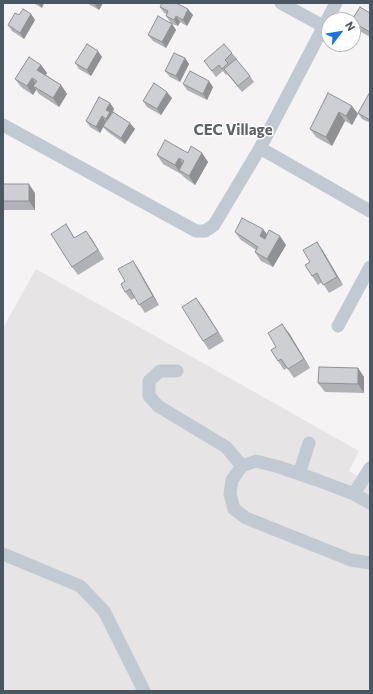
<!DOCTYPE html>
<html>
<head>
<meta charset="utf-8">
<style>
  body { margin:0 }
  #map { position:relative; width:373px; height:694px; overflow:hidden; background:#f5f3f3; font-family:Commissioner,sans-serif }
  canvas { display:block }
  .frame { position:absolute; inset:0; border:4px solid #4a5661; pointer-events:none }
  .north { position:absolute; left:321px; top:12px; width:40px; height:40px; box-sizing:border-box; background:#fff; border:1px solid #b7bbc0; border-radius:50%; rotate:59deg; font-size:11px; font-weight:700; line-height:16px; text-align:center; color:#4a5661 }
  .north::after { content:''; display:block; margin:auto; width:14px; height:18px; background:#1a73e8; clip-path:polygon(50% 0,100% 100%,50% 72%,0 100%) }
</style>
</head>
<body>
<div id="map">
<canvas width="373" height="694"></canvas>
<div class="frame"></div>
<div class="north">N</div>
</div>
<script>
const g = document.querySelector('canvas').getContext('2d');
g.lineJoin = 'round';
function paint(path, color) {
  g.fillStyle = color;
  g.fill(path, 'evenodd');
}
function poly(rows) {
  const path = new Path2D();
  for (const r of rows) {
    path.moveTo(r[0], r[1]);
    for (let i = 2; i < r.length; i += 2) path.lineTo(r[i], r[i + 1]);
  }
  return path;
}
function stroke(path, color, width, dash) {
  g.strokeStyle = color;
  g.lineWidth = width;
  g.lineCap = dash ? 'butt' : 'round';
  g.setLineDash(dash || []);
  g.stroke(path);
}
function label(font, color, halo, rows, align = 'center') {
  g.font = font + ' Commissioner,sans-serif';
  g.lineWidth = 3;
  g.setLineDash([]);
  g.textBaseline = 'middle';
  g.strokeStyle = halo;
  g.fillStyle = color;
  for (const [text, x, y, turn = 0] of rows) {
    g.save();
    g.translate(x, y);
    g.rotate((+turn || 0) * Math.PI / 180);
    g.textAlign = isNaN(turn) ? turn : align;
    if (halo) g.strokeText(text, 0, 0);
    g.fillText(text, 0, 0);
    g.restore();
  }
}
paint(poly([
  [36,269,359,451,349,471,370,482,370,691,3,691,3,328]
]), '#e6e4e5');
stroke(poly([
  [281,3,323,26],
  [3,125,196,231,205,231,214,225,260,148,336,3],
  [260,148,370,211],
  [338,326,370,267],
  [177,371,160,371,149,381,149,396,158,406,226,447,242,466],
  [299,474,309,443],
  [354,494,370,468],
  [370,503,354,494,317,480,279,467,256,461,242,466,232,480,230,494,234,509,246,518,351,560,370,563],
  [3,554,80,586,104,611,144,691]
]), '#c1cad2', 13);
paint(poly([
  [33,3,44,3,42,8],
  [87,3,103,3,99,10],
  [160,7,193,15,187,26,180,22,178,26,172,24,176,30,166,48,153,41,148,35,170,22,166,16,167,14,164,13],
  [370,13,370,37,358,30,353,23,353,20],
  [31,14,35,20,24,39,12,31,8,25,19,15],
  [232,53,237,59,236,60,250,76,254,82,242,92,227,74,226,75,223,71,216,77,204,61],
  [102,57,91,76,79,69,75,63],
  [185,58,189,64,180,82,170,77,165,71],
  [41,65,47,73,46,75,61,85,67,94,59,107,39,94,36,90,33,95,21,87,15,79],
  [183,84,213,87,207,100,187,90],
  [370,92,370,123,362,119,358,113],
  [328,93,358,114,352,125,345,121,332,146,316,137,310,129],
  [172,98,161,115,147,107,143,101],
  [110,103,114,109,113,112,135,129,125,144,108,132,103,127,100,133,90,127,86,121],
  [188,153,202,153,208,162,195,185,185,178,181,174,163,164,157,155],
  [3,184,35,193,35,210,3,210],
  [66,224,75,238,86,231,104,259,78,275,72,267],
  [235,232,267,234,286,245,273,267,261,261,255,252,256,250,241,240],
  [317,242,323,251,343,285,329,293,322,282,318,285,312,276,310,262],
  [133,261,139,270,159,305,145,313,135,298,131,300,125,292],
  [202,306,224,341,209,350,203,341],
  [289,333,310,368,294,378,287,368,284,370,278,361,276,347],
  [358,368,364,377,364,393,325,392,318,383]
]), '#b0b2b7');
paint(poly([
  [38,3,44,3,42,8],
  [94,3,103,3,99,10],
  [188,9,193,15,187,26,183,20],
  [31,14,35,20,24,39,20,33],
  [176,16,180,22,178,26,174,20],
  [172,24,176,30,166,48,162,42],
  [98,51,102,57,91,76,87,70],
  [185,58,189,64,180,82,176,76],
  [41,65,47,73,43,78,37,70],
  [32,78,38,87,33,86,36,90,33,95,27,86],
  [209,81,213,87,207,100,203,94],
  [61,85,67,94,59,107,53,98],
  [167,92,172,98,161,115,157,109],
  [110,103,114,109,111,114,110,125,106,119,106,110],
  [352,106,358,114,352,125,346,116],
  [339,112,345,121,332,146,326,137],
  [102,116,106,122,100,133,96,127],
  [130,123,135,129,125,144,121,138],
  [202,153,208,162,195,185,189,176],
  [179,158,185,167,179,170,181,174,175,165],
  [29,184,35,193,35,210,29,201],
  [263,229,270,238,266,245,260,236],
  [86,231,92,239,104,259,98,250],
  [280,236,286,245,273,267,267,259],
  [317,242,323,251,343,285,337,277],
  [133,261,139,270,159,305,153,296],
  [196,298,202,306,224,341,218,332],
  [282,324,289,333,310,368,304,359],
  [358,368,364,377,364,393,358,384]
]), '#909195');
const building = poly([
  [162,3,176,3,188,9,183,20,176,16,174,20,166,16,168,11,160,7,162,3],
  [360,7,370,13,370,32,353,22,353,20,352,20,360,7],
  [23,9,31,14,20,33,8,25,15,13,19,15,23,9],
  [158,16,172,24,162,42,148,35,158,16],
  [87,44,98,51,87,70,75,63,87,44],
  [224,44,232,53,225,60,228,63,222,69,219,65,212,71,204,61,224,44],
  [174,53,185,58,176,76,165,71,174,53],
  [29,57,41,65,37,70,61,85,53,98,33,86,37,81,32,78,27,86,15,79,29,57],
  [236,59,250,76,238,86,224,69,236,59],
  [190,71,209,81,203,94,183,84,190,71],
  [154,83,167,92,157,109,143,101,154,83],
  [370,92,370,120,358,113,370,92],
  [328,93,352,106,346,116,339,112,326,137,310,129,328,93],
  [99,97,110,103,106,110,110,112,106,119,102,116,96,127,86,121,99,97],
  [113,112,130,123,121,138,103,126,113,112],
  [165,140,188,153,191,146,202,153,189,176,179,170,184,161,179,158,175,165,157,155,165,140],
  [3,184,29,184,29,201,3,201,3,184],
  [242,218,263,229,260,236,265,239,269,230,280,236,267,259,255,252,258,247,235,232,242,218],
  [66,224,74,238,86,231,98,250,72,267,51,234,66,224],
  [317,242,337,277,323,285,317,273,312,276,305,265,310,262,303,250,317,242],
  [133,261,153,296,139,305,130,289,125,292,121,284,125,281,118,269,133,261],
  [196,298,218,332,203,341,182,307,196,298],
  [282,324,304,359,288,369,281,359,278,361,271,350,276,347,268,333,282,324],
  [319,367,358,368,358,384,318,383,319,367]
]);
paint(building, '#cdcfd5');
stroke(building, '#909195', 1);
label('bold 15px', '#5f6368', '#fff', [
  ["CEC Village",233,130]
]);
</script>
</body>
</html>
